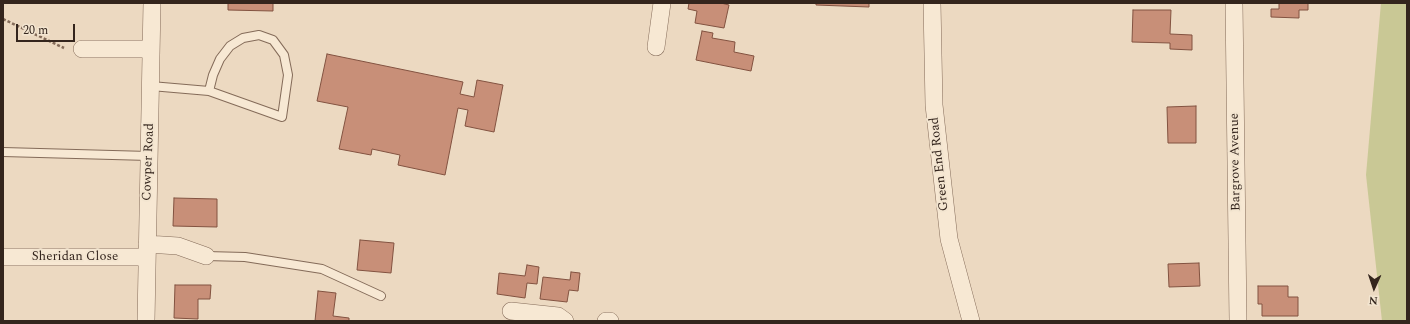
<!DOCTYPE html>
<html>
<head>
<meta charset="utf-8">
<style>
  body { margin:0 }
  #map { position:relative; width:1410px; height:324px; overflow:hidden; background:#ecd9c1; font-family:Spectral,serif }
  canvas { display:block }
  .frame { position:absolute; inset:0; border:4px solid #34251d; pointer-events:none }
  .north { position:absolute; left:1354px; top:268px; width:40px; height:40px; -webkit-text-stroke:3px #f3e5d0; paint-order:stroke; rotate:183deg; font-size:11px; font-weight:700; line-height:16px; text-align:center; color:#34251d }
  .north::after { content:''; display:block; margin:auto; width:14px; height:18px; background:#34251d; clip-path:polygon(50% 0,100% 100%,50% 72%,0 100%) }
  .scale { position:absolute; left:16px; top:24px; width:59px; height:18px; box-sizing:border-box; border:2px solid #34251d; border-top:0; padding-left:5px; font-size:12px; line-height:14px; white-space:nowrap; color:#34251d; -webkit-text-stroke:3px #f3e5d0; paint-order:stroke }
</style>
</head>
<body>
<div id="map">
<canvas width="1410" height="324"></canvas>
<div class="frame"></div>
<div class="north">N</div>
<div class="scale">20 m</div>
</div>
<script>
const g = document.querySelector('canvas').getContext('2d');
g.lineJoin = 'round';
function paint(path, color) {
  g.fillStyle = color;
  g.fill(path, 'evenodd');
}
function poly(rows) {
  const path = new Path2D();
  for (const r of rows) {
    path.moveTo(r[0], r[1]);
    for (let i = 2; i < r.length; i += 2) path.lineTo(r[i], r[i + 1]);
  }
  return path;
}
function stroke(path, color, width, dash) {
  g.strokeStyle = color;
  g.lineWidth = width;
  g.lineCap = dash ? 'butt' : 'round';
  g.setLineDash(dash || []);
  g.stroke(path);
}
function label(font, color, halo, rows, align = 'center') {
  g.font = font + ' Spectral,serif';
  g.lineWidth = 4;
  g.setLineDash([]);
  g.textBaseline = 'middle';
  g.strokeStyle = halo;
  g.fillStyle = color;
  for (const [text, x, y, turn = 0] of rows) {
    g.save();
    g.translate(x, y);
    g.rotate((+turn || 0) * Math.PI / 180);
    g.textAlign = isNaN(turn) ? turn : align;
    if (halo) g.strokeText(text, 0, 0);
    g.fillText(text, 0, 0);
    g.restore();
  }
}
paint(poly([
  [1381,3,1407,3,1407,321,1382,321,1366,175]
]), '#c9c895');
const building = poly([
  [228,3,273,3,273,11,228,10,228,3],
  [689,3,721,3,729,5,724,28,695,23,697,11,688,9,689,3],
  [816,3,869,3,869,7,816,5,816,3],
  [1279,3,1308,3,1308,10,1299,10,1299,18,1271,17,1271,9,1279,9,1279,3],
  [1133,10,1171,10,1170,34,1192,35,1192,50,1170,49,1170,43,1132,42,1133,10],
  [702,31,713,33,712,38,735,42,734,52,754,56,751,71,696,60,702,31],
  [327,54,463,82,460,94,474,97,477,80,503,85,494,132,465,126,468,110,458,108,445,175,398,165,400,155,372,149,371,155,339,149,348,107,317,101,327,54],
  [1196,106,1196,143,1168,143,1167,107,1196,106],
  [174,198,217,199,217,227,173,226,174,198],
  [360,240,394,243,391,273,357,270,360,240],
  [1199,263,1200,286,1169,287,1168,264,1199,263],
  [527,265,539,267,537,284,527,283,525,298,497,294,499,273,525,276,527,265],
  [571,272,580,273,578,291,569,290,567,302,540,299,543,277,570,280,571,272],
  [175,285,211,285,210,299,198,299,198,319,174,318,175,285],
  [1258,286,1288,286,1288,297,1298,297,1298,316,1262,316,1262,304,1258,304,1258,286],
  [318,291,336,293,333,316,349,318,349,321,315,321,318,291]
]);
paint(building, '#c88f78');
stroke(building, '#825240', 1);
const service = poly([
  [151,86,209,91,282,117,288,75,284,55,273,40,259,35,243,38,230,46,220,59,213,75,209,91],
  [3,152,149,156],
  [206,256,245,257,322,269,381,296]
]);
const minor = poly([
  [932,3,934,105,949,239,971,321],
  [1234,3,1238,321],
  [656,47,662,3],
  [82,49,151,49],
  [147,244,178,246,206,256],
  [3,257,147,257],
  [511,311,558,316,565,321],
  [146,321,152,3],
  [606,321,610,321]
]);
stroke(service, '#846b59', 10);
stroke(minor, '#846b59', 18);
stroke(poly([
  [3,19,64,48]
]), '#846b59', 2.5, [3, 2]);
stroke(service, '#f7e8d3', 8);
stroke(minor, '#f7e8d3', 17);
label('13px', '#34251d', '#f3e5d0', [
  ["Cowper Road",149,162,-88],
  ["Bargrove Avenue",1236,162,-91],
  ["Green End Road",940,164,-96],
  ["Sheridan Close",75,257]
]);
</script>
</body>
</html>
